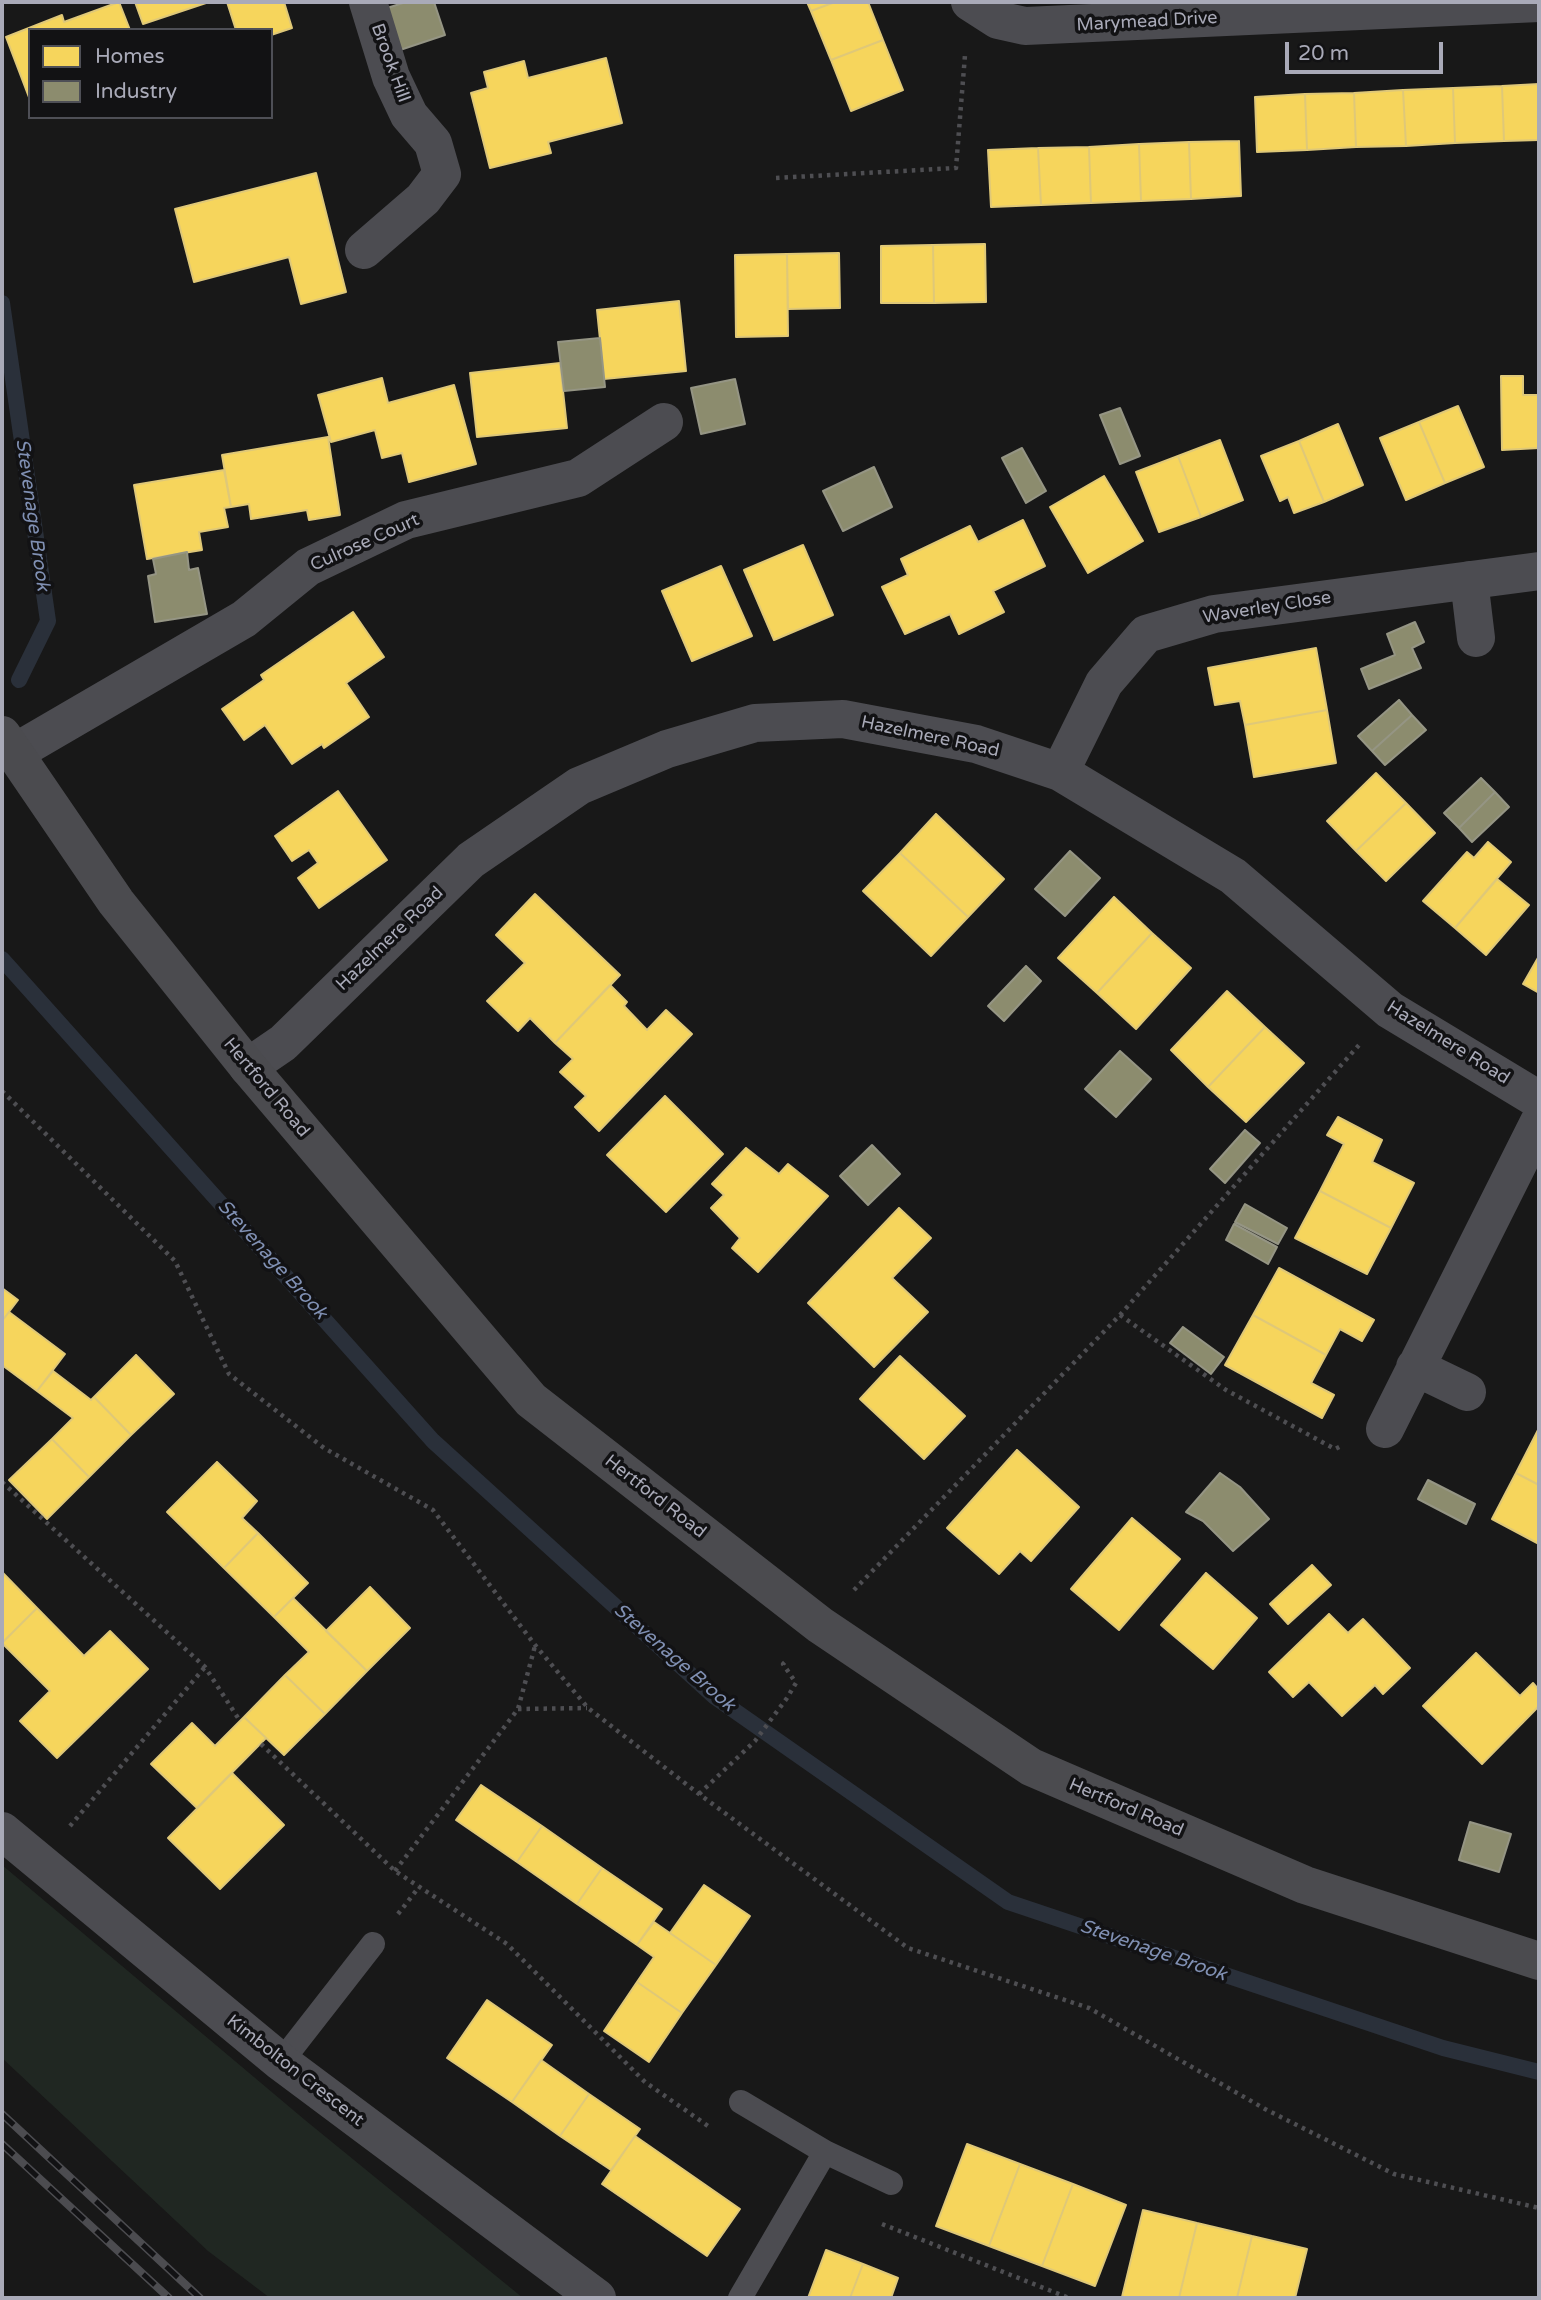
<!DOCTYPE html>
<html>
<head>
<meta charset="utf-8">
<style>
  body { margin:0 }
  #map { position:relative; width:1541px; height:2300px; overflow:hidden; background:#181818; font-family:"Varela Round",sans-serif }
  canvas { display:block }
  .frame { position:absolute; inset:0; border:4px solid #a9aab8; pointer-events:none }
  .legend { position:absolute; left:28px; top:28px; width:245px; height:91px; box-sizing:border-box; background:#121214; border:2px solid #4e4f56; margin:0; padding:9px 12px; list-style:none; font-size:21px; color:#a9aab8 }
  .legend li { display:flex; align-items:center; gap:14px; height:35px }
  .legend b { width:35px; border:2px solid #4e4f56 }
  .scale { position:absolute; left:1285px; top:42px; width:158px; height:32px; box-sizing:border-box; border:4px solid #a9aab8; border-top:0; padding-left:9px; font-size:21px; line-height:24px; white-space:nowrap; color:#a9aab8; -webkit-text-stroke:5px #121214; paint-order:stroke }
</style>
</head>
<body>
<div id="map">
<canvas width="1541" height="2300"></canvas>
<div class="frame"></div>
<ul class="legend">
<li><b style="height:19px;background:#f6d55c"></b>Homes</li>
<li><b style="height:19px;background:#8c8c6e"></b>Industry</li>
</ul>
<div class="scale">20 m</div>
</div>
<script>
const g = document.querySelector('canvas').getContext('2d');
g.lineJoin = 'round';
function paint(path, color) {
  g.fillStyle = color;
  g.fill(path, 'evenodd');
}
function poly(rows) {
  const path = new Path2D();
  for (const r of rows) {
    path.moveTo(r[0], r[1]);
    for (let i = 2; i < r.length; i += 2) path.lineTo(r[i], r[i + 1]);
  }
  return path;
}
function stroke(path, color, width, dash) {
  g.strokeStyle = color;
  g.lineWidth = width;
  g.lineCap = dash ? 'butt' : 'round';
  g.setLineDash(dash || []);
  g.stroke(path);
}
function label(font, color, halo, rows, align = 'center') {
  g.font = font + ' "Varela Round",sans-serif';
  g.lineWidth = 7;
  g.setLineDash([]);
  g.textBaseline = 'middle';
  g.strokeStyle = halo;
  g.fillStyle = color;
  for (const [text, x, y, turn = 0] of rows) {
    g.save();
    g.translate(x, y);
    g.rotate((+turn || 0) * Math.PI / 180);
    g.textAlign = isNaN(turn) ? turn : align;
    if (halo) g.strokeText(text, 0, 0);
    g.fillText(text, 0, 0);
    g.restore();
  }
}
paint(poly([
  [2,1865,305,2120,523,2298,270,2298,208,2251,2,2058]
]), '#202722');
const homes = poly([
  [119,2,130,30,30,30,30,100,6,37,62,15,64,22,119,2],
  [135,2,209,2,143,24,135,2],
  [227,2,284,2,292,28,271,35,271,30,236,30,227,2],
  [807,2,835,2,811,11,807,2],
  [835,2,868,2,883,40,831,60,811,11,835,2],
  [883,40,903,90,851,111,831,60,883,40],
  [606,58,622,123,548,142,551,153,490,168,471,93,488,88,484,72,524,61,528,78,606,58],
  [1539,84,1539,140,1504,141,1502,86,1539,84],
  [1502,86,1504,141,1455,143,1453,88,1502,86],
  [1453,88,1455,143,1406,146,1403,90,1453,88],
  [1403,90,1406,146,1356,147,1354,93,1403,90],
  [1354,93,1356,147,1307,150,1305,94,1354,93],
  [1305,94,1307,150,1257,152,1255,97,1305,94],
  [1239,141,1241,196,1191,199,1189,142,1239,141],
  [1189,142,1191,199,1141,201,1139,144,1189,142],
  [1139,144,1141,201,1091,203,1089,147,1139,144],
  [1089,147,1091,203,1041,205,1038,148,1089,147],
  [1038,148,1041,205,991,207,988,150,1038,148],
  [316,173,346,292,301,304,289,257,194,282,175,209,316,173],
  [985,244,986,302,934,303,933,245,985,244],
  [933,245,934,303,881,303,881,246,933,245],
  [839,253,840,308,788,309,787,254,839,253],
  [787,254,788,336,736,337,735,255,787,254],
  [679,301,686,371,604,379,597,310,679,301],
  [560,363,567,428,477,437,470,373,560,363],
  [1501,376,1523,376,1523,395,1539,395,1539,448,1502,450,1501,376],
  [382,378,388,403,454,385,476,464,409,482,402,453,382,458,375,430,331,442,318,395,382,378],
  [1458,406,1484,467,1445,483,1419,422,1458,406],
  [1419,422,1445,483,1406,500,1380,438,1419,422],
  [1338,424,1363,485,1324,502,1299,441,1338,424],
  [328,437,340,515,309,520,307,510,251,519,249,504,231,507,222,455,328,437],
  [1220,440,1243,500,1201,517,1178,456,1220,440],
  [1299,441,1324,502,1294,513,1288,497,1280,501,1261,456,1299,441],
  [1178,456,1201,517,1159,532,1136,472,1178,456],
  [224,470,231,507,224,508,228,527,199,532,202,550,147,559,134,485,224,470],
  [1104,476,1143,541,1088,573,1050,507,1104,476],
  [1023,520,1045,566,993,591,1004,612,959,634,950,614,905,634,882,587,908,575,901,559,970,526,978,542,1023,520],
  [803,545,833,615,774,640,744,570,803,545],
  [721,566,752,636,692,661,662,591,721,566],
  [353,612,384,657,346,683,369,717,324,748,322,744,292,764,265,725,244,740,222,709,264,680,261,675,353,612],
  [1316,648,1327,710,1245,725,1240,701,1215,705,1208,668,1316,648],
  [1327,710,1336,763,1254,777,1245,725,1327,710],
  [1376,773,1406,803,1356,851,1327,821,1376,773],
  [338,791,387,860,319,908,298,878,318,863,309,850,292,861,275,836,338,791],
  [1406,803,1435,833,1386,881,1356,851,1406,803],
  [936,814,1004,879,968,917,900,853,936,814],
  [1488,842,1511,862,1455,928,1423,901,1467,852,1474,858,1488,842],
  [900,853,968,917,931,956,863,891,900,853],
  [1497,879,1529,905,1486,955,1455,928,1497,879],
  [535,894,620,975,555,1043,530,1018,518,1031,487,1001,525,963,496,935,535,894],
  [1114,897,1152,933,1097,993,1058,958,1114,897],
  [1152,933,1191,968,1136,1029,1097,993,1152,933],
  [1539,956,1539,993,1523,984,1539,956],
  [610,985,627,1002,624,1006,647,1030,666,1010,692,1034,599,1131,575,1107,586,1096,560,1072,573,1059,555,1043,610,985],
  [1227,991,1265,1027,1208,1087,1171,1050,1227,991],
  [1265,1027,1304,1063,1246,1122,1208,1087,1265,1027],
  [665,1096,723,1154,666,1212,607,1155,665,1096],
  [1338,1117,1382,1140,1372,1162,1414,1183,1391,1228,1320,1191,1344,1144,1327,1135,1338,1117],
  [746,1148,779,1174,788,1164,828,1196,758,1272,732,1248,740,1238,711,1208,724,1195,712,1184,746,1148],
  [1320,1191,1391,1228,1367,1274,1295,1238,1320,1191],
  [899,1208,931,1238,892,1278,928,1312,874,1367,808,1303,899,1208],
  [1279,1268,1374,1320,1362,1341,1340,1329,1326,1355,1253,1315,1279,1268],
  [2,1288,18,1300,2,1321,2,1288],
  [9,1312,65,1354,37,1391,2,1365,2,1321,9,1312],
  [1253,1315,1326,1355,1311,1383,1334,1395,1322,1418,1225,1365,1253,1315],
  [136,1355,174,1394,131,1435,94,1397,136,1355],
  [900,1356,965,1416,924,1459,860,1399,900,1356],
  [53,1371,91,1400,94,1397,131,1435,89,1477,52,1439,73,1418,37,1391,53,1371],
  [1539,1428,1539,1485,1516,1473,1539,1428],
  [52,1439,89,1477,47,1519,9,1480,52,1439],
  [1017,1450,1079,1507,1031,1561,1020,1551,999,1574,947,1528,1017,1450],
  [217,1462,257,1501,242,1518,258,1533,224,1568,167,1512,217,1462],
  [1516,1473,1539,1485,1539,1544,1492,1519,1516,1473],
  [1132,1518,1180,1559,1119,1630,1071,1589,1132,1518],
  [258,1533,308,1583,274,1617,224,1568,258,1533],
  [1312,1565,1331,1585,1288,1624,1270,1604,1312,1565],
  [2,1572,37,1608,2,1643,2,1572],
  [1206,1573,1257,1618,1213,1669,1161,1625,1206,1573],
  [370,1587,410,1628,367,1671,326,1631,370,1587],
  [293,1598,367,1671,325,1714,285,1675,309,1652,274,1617,293,1598],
  [37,1608,84,1656,110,1631,148,1669,57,1758,20,1721,50,1691,2,1643,37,1608],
  [1329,1614,1348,1633,1363,1619,1410,1668,1383,1694,1375,1685,1342,1716,1309,1682,1293,1697,1269,1672,1329,1614],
  [1476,1653,1520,1696,1533,1683,1539,1690,1539,1706,1482,1764,1423,1706,1476,1653],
  [285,1675,325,1714,284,1755,244,1717,285,1675],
  [244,1717,266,1738,197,1808,151,1764,192,1723,215,1746,244,1717],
  [232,1773,284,1825,220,1889,168,1838,232,1773],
  [481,1785,542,1826,517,1862,456,1820,481,1785],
  [542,1826,602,1868,577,1904,517,1862,542,1826],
  [602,1868,662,1909,637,1945,577,1904,602,1868],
  [704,1885,750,1916,716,1965,670,1933,704,1885],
  [654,1922,716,1965,682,2013,637,1982,654,1957,637,1945,654,1922],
  [637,1982,682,2013,649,2062,604,2031,637,1982],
  [487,2000,552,2045,512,2102,447,2058,487,2000],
  [541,2060,589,2094,560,2136,512,2102,541,2060],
  [589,2094,640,2129,611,2170,560,2136,589,2094],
  [635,2136,740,2209,707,2256,602,2184,635,2136],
  [967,2144,1020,2164,989,2246,936,2226,967,2144],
  [1020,2164,1073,2184,1042,2266,989,2246,1020,2164],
  [1073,2184,1126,2205,1095,2286,1042,2266,1073,2184],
  [1143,2210,1197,2223,1179,2298,1122,2297,1143,2210],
  [1197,2223,1252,2236,1237,2298,1179,2298,1197,2223],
  [1252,2236,1307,2249,1295,2298,1237,2298,1252,2236],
  [826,2250,863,2264,850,2298,808,2298,826,2250],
  [863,2264,898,2278,891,2298,850,2298,863,2264]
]);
paint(homes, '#f6d55c');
stroke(homes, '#dfc878', 2);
const industry = poly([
  [406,2,434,2,445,35,397,51,384,9,406,2],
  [600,338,605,387,564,391,558,342,600,338],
  [735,379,745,424,701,434,691,388,735,379],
  [1120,408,1140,456,1120,464,1100,415,1120,408],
  [1022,448,1046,491,1026,503,1002,458,1022,448],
  [874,467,892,507,843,531,823,491,874,467],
  [187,552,189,570,198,568,207,614,155,622,148,576,156,574,153,559,187,552],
  [1415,622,1424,642,1412,648,1421,668,1369,689,1361,669,1395,655,1387,634,1415,622],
  [1399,700,1412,715,1372,751,1358,736,1399,700],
  [1412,715,1426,730,1385,765,1372,751,1412,715],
  [1481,778,1495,792,1459,828,1444,813,1481,778],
  [1495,792,1509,807,1472,842,1459,828,1495,792],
  [1070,851,1100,878,1065,916,1035,889,1070,851],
  [1026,966,1041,981,1004,1021,988,1006,1026,966],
  [1120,1051,1151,1079,1116,1117,1085,1089,1120,1051],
  [1245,1130,1260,1143,1225,1183,1210,1169,1245,1130],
  [872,1145,900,1174,868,1205,840,1176,872,1145],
  [1245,1204,1287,1228,1278,1244,1235,1222,1245,1204],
  [1234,1224,1277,1247,1268,1264,1226,1240,1234,1224],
  [1183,1327,1224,1357,1211,1374,1170,1343,1183,1327],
  [1220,1473,1240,1487,1269,1519,1233,1551,1203,1521,1186,1512,1220,1473],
  [1428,1480,1475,1504,1466,1524,1418,1499,1428,1480],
  [1470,1822,1511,1834,1499,1872,1459,1860,1470,1822]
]);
paint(industry, '#8c8c6e');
stroke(industry, '#959584', 2);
stroke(poly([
  [2,303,48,621,19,680],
  [2,959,433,1441,715,1697,1008,1902,1443,2048,1539,2072]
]), '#2a303a', 16);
stroke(poly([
  [776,178,956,168,965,55],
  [2,1091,175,1261,229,1374,324,1448,433,1510,535,1645,588,1708,699,1794,908,1948,1089,2008,1265,2109,1394,2174,1539,2208],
  [1120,1315,1226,1390,1335,1449,1343,1445],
  [2,1482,205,1667,240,1721],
  [854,1590,1120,1315,1359,1045],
  [518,1709,587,1708],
  [261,1744,395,1871,507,1944,645,2082,708,2126],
  [699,1794,755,1741,787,1698,796,1683,783,1664,787,1660],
  [70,1826,205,1667],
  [395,1871,518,1709,535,1646],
  [398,1914,419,1887],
  [882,2224,1069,2298]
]), '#4e4e52', 4.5, [3.5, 5]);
stroke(poly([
  [281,2062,373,1944],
  [741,2102,825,2152,891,2183],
  [740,2298,825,2152]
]), '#4c4c51', 24);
stroke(poly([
  [970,2,998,20,1025,26,1539,3],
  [364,250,423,199,442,174,433,143,409,115,391,77,368,2],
  [1469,580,1476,638],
  [14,753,244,619,308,567,406,520,578,478,664,422],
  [1060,772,1104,683,1146,634,1214,614,1539,571],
  [248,1067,283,1043,471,860,579,786,667,749,755,723,843,719,976,744,1060,772,1233,876,1390,1010,1539,1100],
  [1415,1367,1467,1392],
  [1385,1429,1539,1122],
  [2,1831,281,2062,597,2298]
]), '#4c4c51', 38);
stroke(poly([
  [2,735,116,902,248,1067,531,1400,820,1625,1031,1767,1305,1885,1539,1961]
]), '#4b4b4f', 38);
const rail = poly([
  [2,2114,200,2298],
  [2,2144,169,2298]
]);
stroke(rail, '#4c4c50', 8);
stroke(rail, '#121214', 5, [16]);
label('18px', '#a9aab8', '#121214', [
  ["Marymead Drive",1147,22,-3],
  ["Brook Hill",390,63,70],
  ["Culrose Court",365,543,-24],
  ["Waverley Close",1267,608,-9],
  ["Hazelmere Road",930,737,12],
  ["Hazelmere Road",390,939,-44],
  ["Hazelmere Road",1448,1043,32],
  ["Hertford Road",266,1088,50],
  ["Hertford Road",655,1497,38],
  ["Hertford Road",1126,1808,23],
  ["Kimbolton Crescent",295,2071,38]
]);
label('italic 19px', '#8090b3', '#121214', [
  ["Stevenage Brook",32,515,82],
  ["Stevenage Brook",272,1260,48],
  ["Stevenage Brook",674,1658,41],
  ["Stevenage Brook",1153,1951,19]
]);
</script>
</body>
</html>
